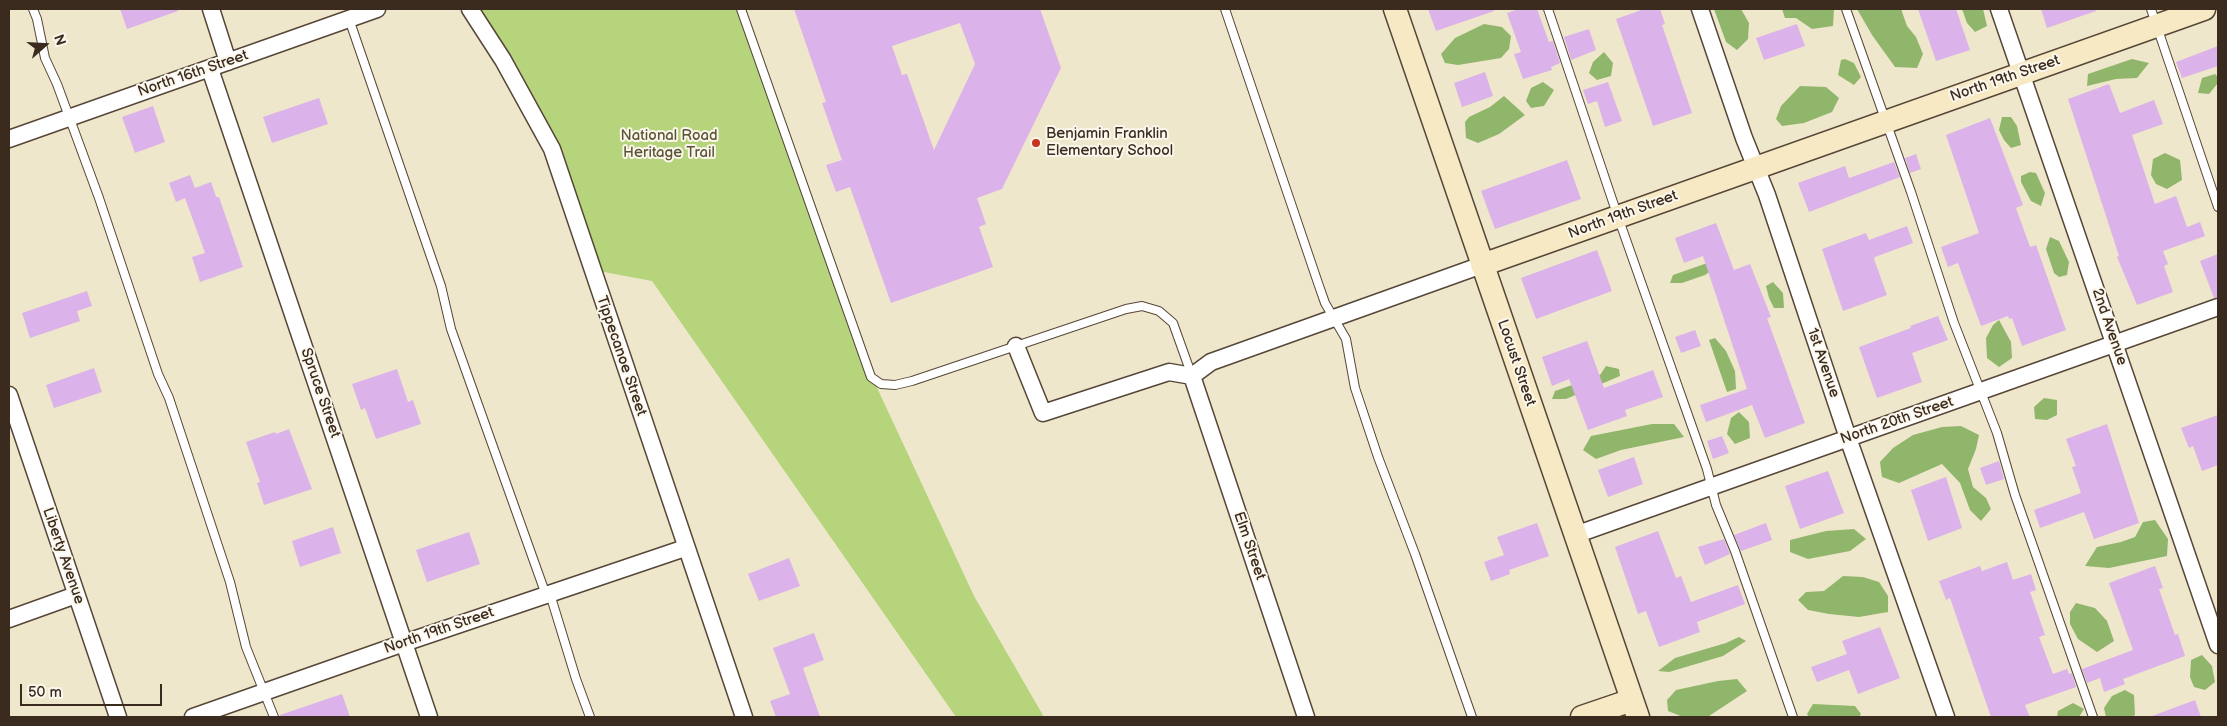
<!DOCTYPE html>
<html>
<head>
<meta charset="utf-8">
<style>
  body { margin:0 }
  #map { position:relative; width:2227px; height:726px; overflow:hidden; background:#efe7cb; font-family:"Balsamiq Sans",sans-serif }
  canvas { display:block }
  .frame { position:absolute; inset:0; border:10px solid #3b2a1e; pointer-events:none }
  .north { position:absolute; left:20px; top:20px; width:50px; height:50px; -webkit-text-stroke:4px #fbf7ec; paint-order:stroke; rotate:71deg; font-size:14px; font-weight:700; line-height:20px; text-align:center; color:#3b2a1e }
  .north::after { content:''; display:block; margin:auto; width:18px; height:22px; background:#3b2a1e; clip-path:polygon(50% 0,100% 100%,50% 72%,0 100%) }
  .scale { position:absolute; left:20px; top:684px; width:142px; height:22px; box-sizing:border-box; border:2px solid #3b2a1e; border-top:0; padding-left:6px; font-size:15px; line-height:18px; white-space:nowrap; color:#3b2a1e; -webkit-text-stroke:4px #fbf7ec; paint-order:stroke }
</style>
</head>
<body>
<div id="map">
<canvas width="2227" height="726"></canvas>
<div class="frame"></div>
<div class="north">N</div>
<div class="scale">50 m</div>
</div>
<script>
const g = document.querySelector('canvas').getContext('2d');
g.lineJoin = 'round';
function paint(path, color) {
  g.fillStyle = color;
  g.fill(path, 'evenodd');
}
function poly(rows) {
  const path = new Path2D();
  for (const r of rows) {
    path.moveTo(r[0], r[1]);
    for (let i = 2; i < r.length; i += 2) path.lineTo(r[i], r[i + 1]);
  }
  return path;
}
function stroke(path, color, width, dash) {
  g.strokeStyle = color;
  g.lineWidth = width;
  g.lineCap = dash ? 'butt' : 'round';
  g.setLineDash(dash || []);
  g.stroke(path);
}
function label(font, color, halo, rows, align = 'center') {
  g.font = font + ' "Balsamiq Sans",sans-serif';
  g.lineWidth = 4;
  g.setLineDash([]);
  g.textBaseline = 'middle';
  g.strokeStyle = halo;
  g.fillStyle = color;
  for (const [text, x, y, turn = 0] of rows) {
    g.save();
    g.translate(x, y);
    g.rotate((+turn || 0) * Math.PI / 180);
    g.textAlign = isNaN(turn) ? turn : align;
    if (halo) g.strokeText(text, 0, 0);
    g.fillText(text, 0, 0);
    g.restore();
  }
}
paint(poly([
  [470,9,741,9,859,349,974,596,1044,717,956,717,652,281,593,270,552,149]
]), '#b5d47b');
paint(poly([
  [1714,9,1741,9,1749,23,1748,39,1737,50,1726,42],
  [1782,9,1834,9,1833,26,1812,29,1796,18,1785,18],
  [1857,9,1901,9,1907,26,1916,37,1923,54,1917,68,1895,67,1872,35],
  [1962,9,1983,9,1987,26,1975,32,1967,23],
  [1484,24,1502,27,1511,36,1509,49,1501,58,1458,65,1445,63,1441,54,1455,38],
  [1604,52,1613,63,1611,76,1597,80,1589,73,1593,62],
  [1845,59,1854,63,1861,77,1854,85,1838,75,1841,60],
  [2132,59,2149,63,2137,78,2116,79,2087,86,2088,74],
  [2215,74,2218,77,2218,83,2209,94,2198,93,2202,78],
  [1543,82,1554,90,1544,106,1531,108,1526,101,1531,88],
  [1800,86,1826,87,1839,98,1832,112,1804,123,1782,126,1776,119,1781,106],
  [1504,96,1525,115,1499,134,1478,143,1466,138,1465,122,1469,117,1490,107],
  [2002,117,2011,117,2017,126,2021,145,2011,148,2004,140,1999,130],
  [2165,153,2180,160,2182,180,2167,189,2156,184,2151,175,2153,159],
  [2030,172,2036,173,2045,193,2041,206,2031,201,2021,182,2021,176],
  [2050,237,2059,241,2069,262,2067,275,2059,277,2054,273,2046,249],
  [1716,260,1719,265,1705,275,1682,283,1670,283,1673,275],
  [1773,282,1783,293,1784,308,1774,308,1769,298,1766,286],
  [1999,320,2011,342,2012,358,1999,367,1987,358,1986,338,1993,325],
  [1715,338,1726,351,1735,371,1736,389,1727,392,1709,340],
  [1606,366,1619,369,1620,376,1566,399,1552,399,1555,391,1600,375],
  [2044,398,2057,400,2057,415,2047,420,2035,419,2034,407],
  [1739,412,1749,422,1750,438,1735,444,1727,434,1731,418],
  [1652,424,1674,424,1684,437,1621,450,1596,459,1583,450,1591,436],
  [1961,426,1979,435,1976,449,1968,469,1973,487,1986,498,1991,509,1981,521,1970,510,1960,483,1942,464,1899,483,1882,477,1880,462,1893,448,1913,435,1942,427],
  [2155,520,2168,539,2167,556,2109,568,2085,566,2097,547,2121,542,2135,537,2143,522],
  [1854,529,1866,539,1850,551,1808,559,1790,552,1790,540,1826,531],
  [1843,576,1863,577,1879,582,1888,596,1888,612,1859,617,1829,614,1808,610,1798,600,1806,592,1824,591],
  [2076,603,2095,608,2107,621,2114,641,2097,652,2078,639,2070,624,2070,612],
  [1739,637,1746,641,1723,656,1669,672,1658,671,1675,658,1726,643],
  [2202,655,2212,666,2215,682,2205,690,2194,687,2190,677,2191,660],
  [1737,679,1747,691,1709,716,1683,717,1668,711,1667,700,1676,690,1718,681],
  [2125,690,2134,695,2135,715,2131,717,2106,717,2104,708,2112,696],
  [2073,703,2084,709,2079,717,2057,717,2058,711],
  [1813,704,1855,706,1861,714,1859,717,1809,717,1807,714]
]), '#90b66b');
paint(poly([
  [120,9,178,9,178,11,127,29],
  [794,9,1040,9,1061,68,1002,189,977,198,986,224,979,227,993,267,891,303,850,187,836,192,826,165,842,160,822,103,826,102],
  [960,23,975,64,934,150,907,74,902,75,892,46],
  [1428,9,1493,9,1494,11,1436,31],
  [1519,9,1537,9,1549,42,1553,41,1560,63,1551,67,1552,70,1523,79,1514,54,1521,52,1507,13],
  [1644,9,1660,9,1665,24,1662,25,1692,113,1653,126,1616,19],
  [1918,9,1956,9,1970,50,1936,61],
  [2041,9,2095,9,2096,11,2047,28],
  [1797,24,1805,46,1764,60,1756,38],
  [1589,29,1596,50,1571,60,1564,37],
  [2218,46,2218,66,2182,78,2176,62],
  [1485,72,1493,96,1462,107,1454,83],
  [1608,82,1622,121,1605,127,1597,101,1588,104,1583,90],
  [2109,84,2120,113,2154,100,2163,124,2132,135,2155,204,2176,196,2187,227,2200,222,2205,236,2163,251,2168,264,2164,266,2173,292,2137,305,2117,257,2119,256,2068,99],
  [319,98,328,124,272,143,263,117],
  [153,106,165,142,135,153,122,117],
  [1990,118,2023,205,2016,208,2030,247,2036,245,2066,330,2022,346,2012,318,2009,319,2008,316,1981,326,1958,263,1948,267,1941,247,1979,233,1946,135],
  [1916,154,1921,169,1910,173,1905,158],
  [1567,160,1581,199,1495,229,1481,191],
  [1894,162,1900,177,1809,212,1798,183,1845,166,1849,178],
  [190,175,195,188,211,182,216,197,219,197,243,267,200,282,192,257,205,253,185,198,176,202,169,183],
  [1716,223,1734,270,1750,264,1771,317,1767,318,1805,423,1765,438,1752,405,1706,422,1700,405,1747,389,1703,256,1684,263,1675,238],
  [1907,226,1913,243,1875,257,1874,259,1887,295,1843,311,1822,249,1866,233,1869,240],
  [1597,250,1612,291,1536,319,1521,278],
  [2218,254,2218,297,2214,298,2200,261],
  [87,291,92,306,77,311,80,321,30,338,22,313],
  [1938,316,1948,340,1912,353,1922,382,1877,398,1859,347,1911,328,1910,326],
  [1695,330,1701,346,1681,353,1675,337],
  [1587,341,1604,388,1653,370,1663,397,1625,410,1627,416,1588,430,1569,379,1552,386,1542,357],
  [94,368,102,392,54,408,46,385],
  [397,369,408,402,413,400,421,424,376,439,365,408,361,410,352,384],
  [2218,415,2218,465,2202,471,2193,446,2189,448,2181,428],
  [2107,424,2139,523,2094,539,2084,512,2040,528,2034,510,2081,493,2072,467,2076,466,2066,439],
  [289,429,312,489,264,505,257,483,260,482,246,442,275,432,276,434],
  [1722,436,1729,453,1713,459,1707,441],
  [1634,457,1643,484,1608,497,1598,470],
  [1999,461,2004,479,1986,485,1980,468],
  [1828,471,1844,513,1800,529,1785,486],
  [1946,477,1962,528,1928,541,1911,490],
  [1537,523,1549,556,1509,570,1510,574,1491,581,1484,562,1504,555,1497,537],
  [1766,523,1772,540,1741,551,1734,535],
  [333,527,341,553,300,567,292,541],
  [1658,531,1676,578,1681,576,1691,602,1738,585,1745,604,1697,622,1700,632,1659,647,1646,611,1638,614,1615,547],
  [469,532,480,564,427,582,416,550],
  [1724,539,1730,554,1705,565,1698,547],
  [789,558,800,586,759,601,748,574],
  [2007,562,2013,580,2031,574,2036,590,2030,592,2045,635,2039,637,2053,674,2067,669,2069,674,2072,673,2076,687,2025,705,2030,717,1991,717,1950,598,1946,600,1939,581,1980,566,1982,571],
  [2155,566,2163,588,2159,589,2175,635,2178,634,2185,656,2123,679,2125,684,2104,692,2100,678,2087,683,2082,669,2133,650,2109,583],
  [1880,627,1900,678,1858,694,1849,670,1817,682,1811,667,1847,654,1842,641],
  [814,633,824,660,803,668,820,717,776,717,770,701,790,694,773,648],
  [342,694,350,717,281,717,280,715],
  [2195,700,2201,717,2152,717,2152,716]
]), '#dbb2e9');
const lane = poly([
  [33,9,37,19,45,58,57,84,99,198,158,374,169,398,230,582,246,647,274,717],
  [741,9,871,377,881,384,895,385,912,381,1126,309,1142,306,1159,311,1173,323,1192,376],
  [1225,9,1318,283,1325,303,1346,339,1355,388,1378,457,1415,554,1472,717],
  [1548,9,1618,217,1707,469,1716,505,1735,551,1793,717],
  [1846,9,1911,192,1954,323,1997,433,2015,495,2093,717],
  [2151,9,2218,207],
  [349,19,441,286,451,329,546,595],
  [550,594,576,679,590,717]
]);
const street = poly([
  [211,9,228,62],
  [470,9,503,60,552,149,744,717],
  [1700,9,1744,138,1767,195,1848,438,1946,717],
  [1999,9,2218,645],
  [210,69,429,717],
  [9,139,377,9],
  [1016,346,1043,413,1169,372,1192,376,1211,362,1482,265],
  [1192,376,1306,717],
  [9,395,118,717],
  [1575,535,2218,307],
  [9,619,76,595],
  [193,717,404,643,685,548]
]);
const secondary = poly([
  [1395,9,1638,717],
  [1482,265,2204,9],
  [1582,717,1632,700]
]);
stroke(lane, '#564638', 10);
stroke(street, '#564638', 19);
stroke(secondary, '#564638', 25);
stroke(lane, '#fff', 8);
stroke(street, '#fff', 16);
stroke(secondary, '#f6e9c3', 22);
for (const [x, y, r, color] of [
  [1036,143,5,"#c8321e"]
]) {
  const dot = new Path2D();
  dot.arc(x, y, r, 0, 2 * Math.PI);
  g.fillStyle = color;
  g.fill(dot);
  stroke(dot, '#fbf7ec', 2);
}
label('15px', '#3b2a1e', '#fbf7ec', [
  ["North 16th Street",193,74,-19],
  ["North 19th Street",2005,79,-19],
  ["North 19th Street",1623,215,-20],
  ["2nd Avenue",2109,327,71],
  ["Tippecanoe Street",621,356,71],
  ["Locust Street",1516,363,71],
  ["1st Avenue",1823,363,71],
  ["Spruce Street",320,393,71],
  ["North 20th Street",1897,421,-19],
  ["Elm Street",1249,546,71],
  ["Liberty Avenue",63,556,71],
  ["North 19th Street",439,631,-19]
]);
label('15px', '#3b2a1e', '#fbf7ec', [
  ["Benjamin Franklin",1046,134],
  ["Elementary School",1046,151]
], 'left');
label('15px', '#5a5435', '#fbf7ec', [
  ["National Road",669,136],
  ["Heritage Trail",669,153]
]);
</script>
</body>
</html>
